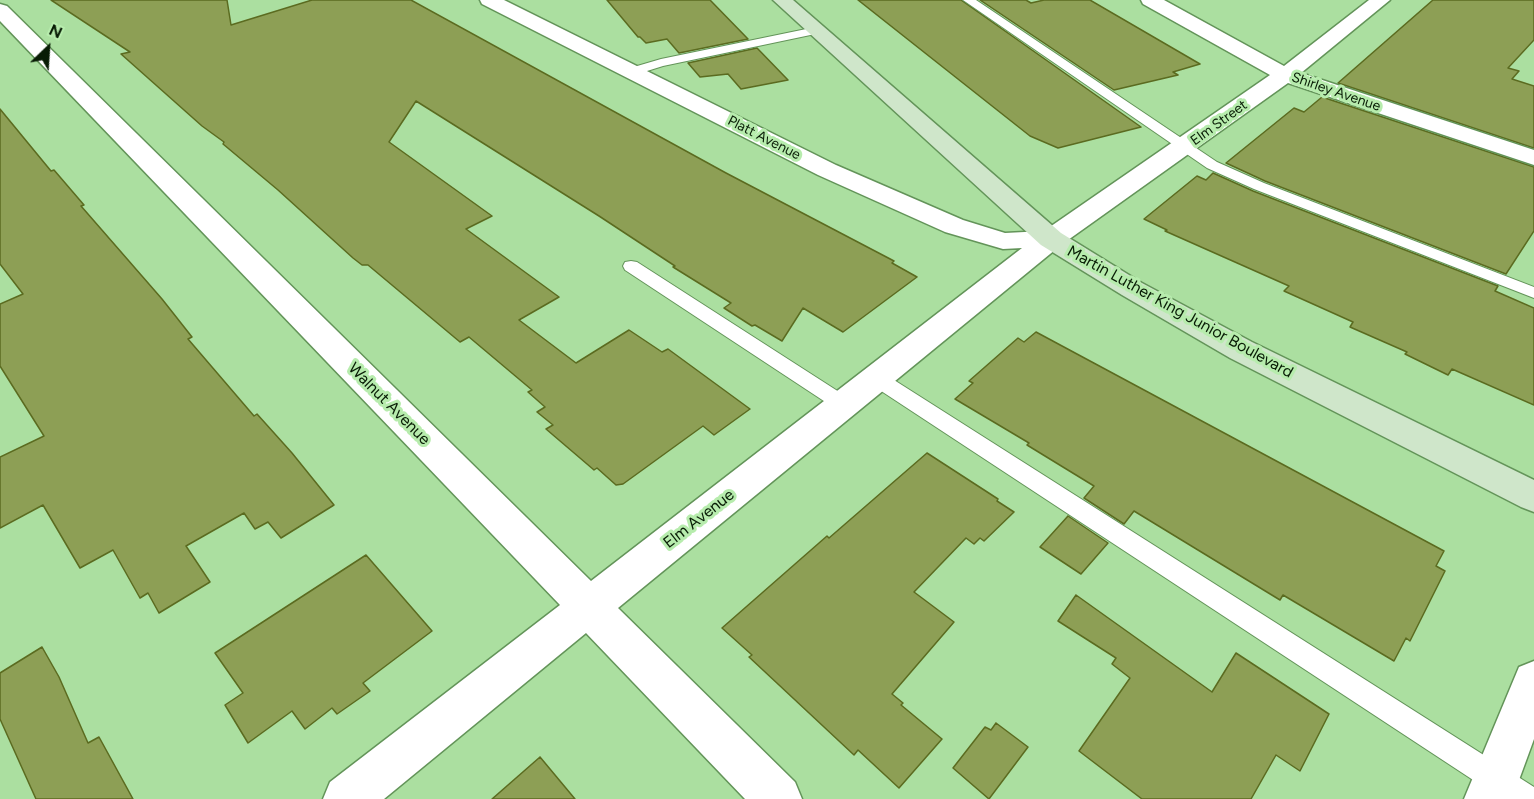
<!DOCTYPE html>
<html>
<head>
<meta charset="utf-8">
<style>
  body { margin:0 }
  #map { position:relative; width:1534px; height:799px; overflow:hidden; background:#abdfa0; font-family:Figtree,sans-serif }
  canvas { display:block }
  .north { position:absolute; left:18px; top:18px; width:60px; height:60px; -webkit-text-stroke:4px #b7ecad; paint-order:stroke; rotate:25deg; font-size:16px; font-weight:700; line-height:24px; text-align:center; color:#081c05 }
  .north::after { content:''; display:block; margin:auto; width:21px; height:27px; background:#081c05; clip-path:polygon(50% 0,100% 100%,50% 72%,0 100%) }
</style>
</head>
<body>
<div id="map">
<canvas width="1534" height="799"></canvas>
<div class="north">N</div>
</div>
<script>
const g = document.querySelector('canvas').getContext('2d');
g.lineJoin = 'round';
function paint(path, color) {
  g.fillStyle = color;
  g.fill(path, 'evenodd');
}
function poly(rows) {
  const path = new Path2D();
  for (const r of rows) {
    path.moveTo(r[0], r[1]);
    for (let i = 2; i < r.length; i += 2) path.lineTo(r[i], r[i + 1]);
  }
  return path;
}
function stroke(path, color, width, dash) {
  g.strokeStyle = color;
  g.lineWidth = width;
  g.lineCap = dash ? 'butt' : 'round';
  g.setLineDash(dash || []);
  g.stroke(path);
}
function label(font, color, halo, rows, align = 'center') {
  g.font = font + ' Figtree,sans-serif';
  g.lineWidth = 6;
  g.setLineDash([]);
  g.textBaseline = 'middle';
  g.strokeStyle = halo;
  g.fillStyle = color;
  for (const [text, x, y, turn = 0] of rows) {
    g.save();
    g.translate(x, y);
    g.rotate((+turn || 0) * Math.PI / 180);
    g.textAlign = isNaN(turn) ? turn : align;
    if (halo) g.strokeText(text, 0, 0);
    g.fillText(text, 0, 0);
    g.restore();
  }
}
const building = poly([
  [51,0,227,0,231,25,312,0,411,0,726,173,894,261,892,263,917,277,843,332,803,308,782,341,755,325,752,326,724,308,731,303,673,267,675,266,599,216,416,101,389,142,492,216,466,229,559,297,519,320,576,363,629,330,662,352,668,349,750,409,714,435,703,426,623,484,616,485,597,468,594,470,546,429,553,425,537,412,545,407,528,392,532,390,469,337,460,342,368,265,362,265,353,258,278,190,223,144,224,142,202,126,121,54,130,52,51,0],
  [607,0,710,0,748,39,679,53,667,39,646,43,640,37,638,37,607,0],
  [858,0,961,0,1141,127,1058,148,1030,136,858,0],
  [980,0,1026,0,1031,3,1044,0,1090,0,1200,64,1173,72,1178,75,1114,90,980,0],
  [1433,0,1534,0,1534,40,1508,68,1519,71,1512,79,1534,86,1534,148,1338,83,1433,0],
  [757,48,788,80,741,89,728,74,700,77,688,63,757,48],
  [1322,97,1534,167,1534,231,1506,274,1265,181,1226,163,1294,108,1304,112,1322,97],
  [0,109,51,171,54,170,84,205,81,206,162,299,192,337,188,339,254,416,257,414,292,453,334,505,281,538,268,522,255,529,244,513,186,546,210,582,159,613,148,593,140,598,113,550,80,568,43,505,0,528,0,457,44,436,0,366,0,304,23,294,0,264,0,109],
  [1213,173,1253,191,1498,286,1495,291,1534,308,1534,405,1452,369,1448,375,1405,354,1407,352,1350,327,1353,322,1284,291,1289,286,1165,231,1167,230,1144,219,1197,176,1206,180,1213,173],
  [1036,332,1444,551,1436,566,1445,571,1410,641,1406,638,1394,661,1283,595,1280,600,1134,511,1124,524,1084,498,1094,486,1027,445,1029,443,955,399,973,383,969,381,1018,338,1024,342,1036,332],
  [927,453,998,499,997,501,1014,512,984,541,980,538,974,544,966,538,914,592,954,622,892,694,903,703,901,705,942,739,899,788,858,750,854,755,749,657,752,655,722,628,827,536,829,538,927,453],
  [1068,516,1108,543,1081,574,1040,547,1068,516],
  [366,555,432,631,363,683,370,691,337,714,332,708,305,729,292,711,248,743,225,705,243,693,215,653,366,555],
  [1076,595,1212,692,1236,653,1329,714,1300,771,1276,755,1251,799,1142,799,1079,751,1130,678,1112,664,1116,658,1058,621,1076,595],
  [42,647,59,677,88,743,99,737,133,799,36,799,0,719,0,673,42,647],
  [996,723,1028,747,989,799,953,768,985,727,991,730,996,723],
  [540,757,575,799,492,799,540,757]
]);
paint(building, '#8d9f55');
stroke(building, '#5b6b20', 1.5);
const lane = poly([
  [963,0,976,0,1217,162,1264,183,1534,287,1534,298,1254,189,1207,168,963,0],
  [816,27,820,29,820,33,663,66,631,76,625,72,627,69,661,59,816,27],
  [631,261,637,262,850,399,853,404,850,409,843,411,836,409,625,270,623,266,625,262,631,261],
  [876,371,883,373,1534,787,1534,799,1502,799,869,383,866,378,869,373,876,371]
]);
const street = poly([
  [480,0,504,0,836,165,963,220,1005,233,1044,231,1270,75,1143,4,1141,0,1164,0,1284,66,1369,0,1390,0,1301,73,1534,150,1534,165,1288,83,1061,245,618,608,795,782,802,799,745,799,586,633,384,799,323,799,330,782,560,605,0,21,0,4,7,6,591,581,1022,248,1003,249,945,232,818,175,482,4,480,0],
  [1534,661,1534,739,1512,799,1464,799,1519,667,1534,661]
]);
const secondary = poly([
  [773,0,793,0,1061,233,1142,283,1252,342,1534,480,1534,512,1521,507,1230,358,1122,295,1041,245,773,0]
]);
stroke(lane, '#639459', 2);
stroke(street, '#639459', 3);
stroke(secondary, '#639459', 3);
paint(lane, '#fff');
paint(street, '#fff');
paint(secondary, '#cfe6ca');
label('14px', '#081c05', '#b7ecad', [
  ["Shirley Avenue",1336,92,19],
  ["Elm Street",1219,123,-36],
  ["Platt Avenue",764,138,27]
]);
label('16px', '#081c05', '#b7ecad', [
  ["Martin Luther King Junior Boulevard",1180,312,29],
  ["Walnut Avenue",389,404,45],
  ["Elm Avenue",699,519,-38]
]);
</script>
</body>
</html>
